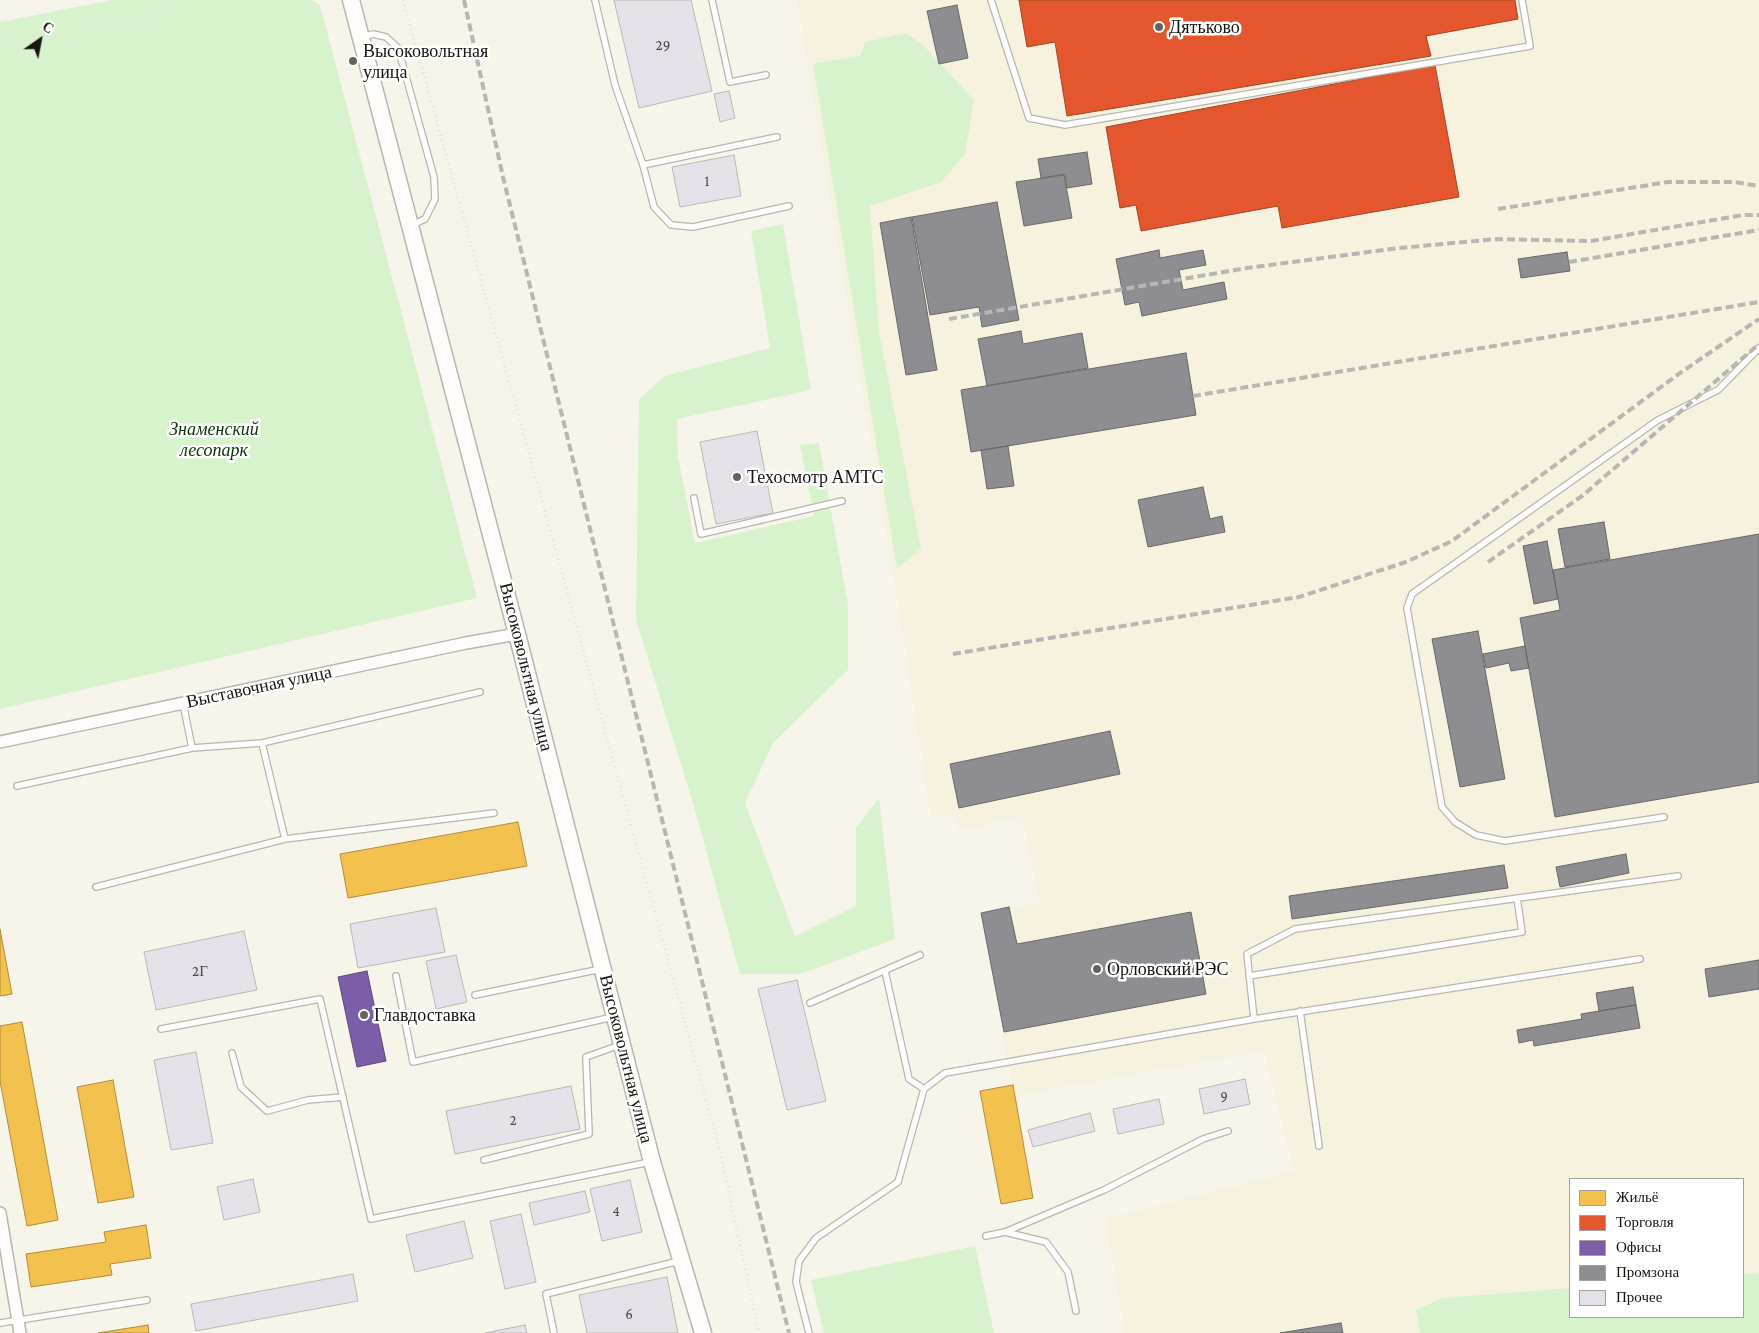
<!DOCTYPE html>
<html>
<head>
<meta charset="utf-8">
<style>
  body { margin:0 }
  #map { position:relative; width:1759px; height:1333px; overflow:hidden; background:#f7f4ea; font-family:"Crimson Pro",serif }
  canvas { display:block }
  .legend { position:absolute; left:1569px; top:1178px; width:175px; height:140px; box-sizing:border-box; background:#fff; border:1px solid #a2a19f; margin:0; padding:6px 9px; list-style:none; font-size:15px; color:#16150e }
  .legend li { display:flex; align-items:center; gap:10px; height:25px }
  .legend b { width:25px; border:1px solid #a2a19f }
  .north { position:absolute; left:15px; top:15px; width:50px; height:50px; -webkit-text-stroke:4px #fff; paint-order:stroke; rotate:33deg; font-size:14px; font-weight:700; line-height:20px; text-align:center; color:#16150e }
  .north::after { content:''; display:block; margin:auto; width:18px; height:22px; background:#16150e; clip-path:polygon(50% 0,100% 100%,50% 72%,0 100%) }
</style>
</head>
<body>
<div id="map">
<canvas width="1759" height="1333"></canvas>
<ul class="legend">
<li><b style="height:14px;background:#f2c14e"></b>Жильё</li>
<li><b style="height:14px;background:#e4572e"></b>Торговля</li>
<li><b style="height:14px;background:#7b5ea7"></b>Офисы</li>
<li><b style="height:14px;background:#8d8d92"></b>Промзона</li>
<li><b style="height:14px;background:#e6e1e9"></b>Прочее</li>
</ul>
<div class="north">С</div>
</div>
<script>
const g = document.querySelector('canvas').getContext('2d');
g.lineJoin = 'round';
function paint(path, color) {
  g.fillStyle = color;
  g.fill(path, 'evenodd');
}
function poly(rows) {
  const path = new Path2D();
  for (const r of rows) {
    path.moveTo(r[0], r[1]);
    for (let i = 2; i < r.length; i += 2) path.lineTo(r[i], r[i + 1]);
  }
  return path;
}
function stroke(path, color, width, dash) {
  g.strokeStyle = color;
  g.lineWidth = width;
  g.lineCap = dash ? 'butt' : 'round';
  g.setLineDash(dash || []);
  g.stroke(path);
}
function label(font, color, halo, rows, align = 'center') {
  g.font = font + ' "Crimson Pro",serif';
  g.lineWidth = 5;
  g.setLineDash([]);
  g.textBaseline = 'middle';
  g.strokeStyle = halo;
  g.fillStyle = color;
  for (const [text, x, y, turn = 0] of rows) {
    g.save();
    g.translate(x, y);
    g.rotate((+turn || 0) * Math.PI / 180);
    g.textAlign = isNaN(turn) ? turn : align;
    if (halo) g.strokeText(text, 0, 0);
    g.fillText(text, 0, 0);
    g.restore();
  }
}
paint(poly([
  [797,0,1759,0,1759,1273,1743,1274,1743,1179,1570,1179,1570,1288,1442,1298,1416,1310,1420,1333,1125,1333,1106,1219,1294,1171,1264,1051,1014,1096,981,913,1040,903,1022,816,959,831,955,814,931,817,895,583]
]), '#f7f2de');
paint(poly([
  [112,0,312,0,320,5,477,598,0,709,0,22],
  [906,33,923,45,974,100,965,154,941,182,870,206,879,332,921,549,897,568,813,64,860,56,865,42],
  [783,224,811,390,677,419,678,457,695,543,814,516,800,445,819,443,848,605,848,670,773,743,745,803,795,936,856,906,856,828,879,798,895,939,800,974,740,974,693,803,636,620,639,399,665,376,770,348,751,231],
  [975,1246,994,1333,824,1333,811,1280],
  [1759,1273,1759,1333,1420,1333,1416,1310,1442,1298,1570,1288,1570,1317,1743,1317,1743,1274]
]), '#d7f3cc');
const homes = poly([
  [518,822,527,866,348,898,340,854,518,822],
  [0,929,12,994,0,996,0,929],
  [22,1022,58,1220,27,1226,0,1081,0,1026,22,1022],
  [113,1080,134,1197,98,1203,77,1087,113,1080],
  [1013,1085,1033,1198,1001,1204,980,1091,1013,1085],
  [146,1225,151,1258,110,1264,112,1275,31,1287,26,1254,106,1242,104,1232,146,1225],
  [148,1325,149,1333,98,1333,148,1325]
]);
paint(homes, '#f2c14e');
stroke(homes, '#b08d3b', 1);
const shops = poly([
  [1019,0,1515,0,1518,19,1426,36,1431,56,1067,116,1055,42,1027,47,1019,0],
  [1435,65,1459,197,1282,228,1278,206,1141,231,1136,205,1120,208,1106,127,1435,65]
]);
paint(shops, '#e4572e');
stroke(shops, '#a64324', 1);
const offices = poly([
  [367,971,386,1061,357,1067,338,977,367,971]
]);
paint(offices, '#7b5ea7');
stroke(offices, '#5d4879', 1);
const industry = poly([
  [957,5,968,58,939,64,927,11,957,5],
  [1087,152,1092,184,1067,188,1065,174,1041,178,1038,159,1087,152],
  [1064,175,1072,218,1024,226,1016,182,1064,175],
  [997,202,1019,320,982,327,979,307,930,315,912,217,997,202],
  [911,217,937,370,906,375,880,223,911,217],
  [1159,250,1160,258,1203,250,1206,265,1179,270,1183,290,1224,282,1227,299,1142,316,1139,302,1125,305,1116,259,1159,250],
  [1567,252,1570,271,1521,278,1518,259,1567,252],
  [1021,331,1023,344,1082,333,1088,368,987,386,978,339,1021,331],
  [1186,353,1196,415,971,452,961,390,1186,353],
  [1008,446,1014,486,987,489,981,450,1008,446],
  [1203,487,1210,519,1222,516,1225,532,1148,547,1138,500,1203,487],
  [1604,522,1610,559,1565,567,1558,529,1604,522],
  [1759,534,1759,782,1555,817,1520,618,1560,610,1553,570,1759,534],
  [1547,541,1558,599,1534,604,1523,546,1547,541],
  [1478,631,1505,779,1460,787,1432,639,1478,631],
  [1525,646,1529,668,1511,671,1509,663,1486,668,1483,654,1525,646],
  [1110,731,1120,774,959,808,950,764,1110,731],
  [1626,854,1629,873,1560,887,1556,867,1626,854],
  [1504,865,1508,888,1292,919,1289,896,1504,865],
  [1009,907,1017,944,1191,912,1206,994,1004,1032,981,913,1009,907],
  [1759,960,1759,989,1709,997,1705,969,1759,960],
  [1633,987,1636,1005,1599,1011,1596,993,1633,987],
  [1636,1005,1640,1028,1534,1046,1533,1040,1519,1043,1517,1030,1582,1019,1581,1014,1636,1005],
  [1341,1323,1343,1333,1280,1333,1341,1323]
]);
paint(industry, '#8d8d92');
stroke(industry, '#69696a', 1);
const building = poly([
  [614,0,691,0,712,91,639,108,614,0],
  [729,91,735,118,720,122,714,94,729,91],
  [734,155,741,196,680,207,672,167,734,155],
  [757,431,773,513,716,524,700,442,757,431],
  [436,908,445,952,358,968,350,924,436,908],
  [244,931,257,990,156,1010,144,952,244,931],
  [456,955,467,1002,436,1009,426,961,456,955],
  [797,980,826,1101,787,1110,758,989,797,980],
  [196,1052,213,1143,171,1150,154,1060,196,1052],
  [1245,1079,1250,1104,1204,1114,1199,1089,1245,1079],
  [571,1086,580,1129,455,1154,446,1111,571,1086],
  [1159,1099,1164,1124,1118,1134,1113,1109,1159,1099],
  [1090,1113,1095,1131,1033,1147,1028,1130,1090,1113],
  [253,1179,260,1212,224,1220,217,1187,253,1179],
  [630,1180,642,1232,602,1241,590,1189,630,1180],
  [585,1191,590,1212,534,1225,529,1203,585,1191],
  [521,1214,536,1282,505,1289,490,1221,521,1214],
  [464,1221,473,1258,415,1272,406,1235,464,1221],
  [353,1274,358,1301,196,1331,191,1304,353,1274],
  [667,1277,678,1333,587,1333,579,1295,667,1277],
  [525,1325,527,1333,485,1333,525,1325]
]);
paint(building, '#e6e1e9');
stroke(building, '#bab8b7', 1);
const service = poly([
  [595,0,615,85,643,165,777,137],
  [712,0,730,82,766,75],
  [991,0,1029,118,1065,125,1530,46,1522,0],
  [362,37,373,34,386,37,398,48,434,177,435,199,425,219,412,225],
  [643,165,654,207,671,225,693,227,789,206],
  [694,498,701,534,842,501],
  [183,703,192,748,262,743,480,692],
  [17,786,192,748],
  [1664,817,1505,841,1476,835,1455,822,1442,807,1407,608,1412,594,1658,420,1718,390,1759,348],
  [285,839,494,813],
  [96,887,285,839,262,743],
  [885,971,909,1079,924,1089],
  [396,976,413,1062,613,1017],
  [1249,976,1522,932,1517,898],
  [475,995,601,969],
  [810,1003,920,955],
  [1300,1011,1319,1146],
  [1254,1019,1247,954,1295,929,1678,876],
  [161,1029,320,999,371,1219,650,1162],
  [232,1053,241,1087,267,1111,308,1100,343,1097],
  [484,1160,589,1134,586,1057,620,1045],
  [1005,1232,1046,1242,1068,1272,1076,1311],
  [986,1236,1005,1232,1104,1190,1203,1139,1228,1131],
  [0,1323,147,1300],
  [554,1333,546,1294,679,1261],
  [809,1333,796,1282,799,1261,816,1238,898,1182,924,1089,945,1073,1254,1019,1640,959]
]);
const minor = poly([
  [0,742,466,643,517,634],
  [0,1213,20,1333]
]);
const secondary = poly([
  [351,0,517,634,652,1162,703,1333]
]);
stroke(service, '#b8b6ae', 8);
stroke(minor, '#b8b6ae', 14);
stroke(secondary, '#b8b6ae', 19);
stroke(poly([
  [403,0,531,460,719,1147,759,1333],
  [0,45,142,19,173,0]
]), '#e0e0dc', 2.5, [1, 4]);
stroke(service, '#fefdfc', 5.5);
stroke(minor, '#fefdfc', 11);
stroke(secondary, '#fefdfc', 16);
stroke(poly([
  [464,0,503,177,789,1333],
  [1498,209,1668,182,1734,182,1759,186],
  [1569,262,1759,230],
  [949,319,1247,268,1399,248,1497,239,1591,241,1743,215,1759,215],
  [1193,396,1759,302],
  [1488,562,1582,496,1759,344],
  [953,654,1299,597,1406,562,1452,541,1680,373,1759,319]
]), '#b6b6b3', 4, [8, 4]);
for (const [x, y, r, color] of [
  [1159,27,5,"#65635b"],
  [353,61,5,"#65635b"],
  [737,477,5,"#65635b"],
  [1097,969,5,"#65635b"],
  [364,1015,5,"#65635b"]
]) {
  const dot = new Path2D();
  dot.arc(x, y, r, 0, 2 * Math.PI);
  g.fillStyle = color;
  g.fill(dot);
  stroke(dot, '#fff', 2);
}
label('15px', '#4a4845', null, [
  ["29",663,45],
  ["1",707,181],
  ["2Г",200,971],
  ["9",1224,1096],
  ["2",513,1120],
  ["4",616,1211],
  ["6",629,1314]
]);
label('18px', '#16150e', '#fff', [
  ["Дятьково",1169,27],
  ["Высоковольтная",363,51],
  ["улица",363,72],
  ["Техосмотр АМТС",747,477],
  ["Орловский РЭС",1107,969],
  ["Главдоставка",374,1015]
], 'left');
label('italic 18px', '#0b3306', '#fff', [
  ["Знаменский",214,429],
  ["лесопарк",214,450]
]);
label('18px', '#16150e', '#fff', [
  ["Высоковольтная улица",526,667,76],
  ["Выставочная улица",259,687,-12],
  ["Высоковольтная улица",626,1059,76]
]);
</script>
</body>
</html>
